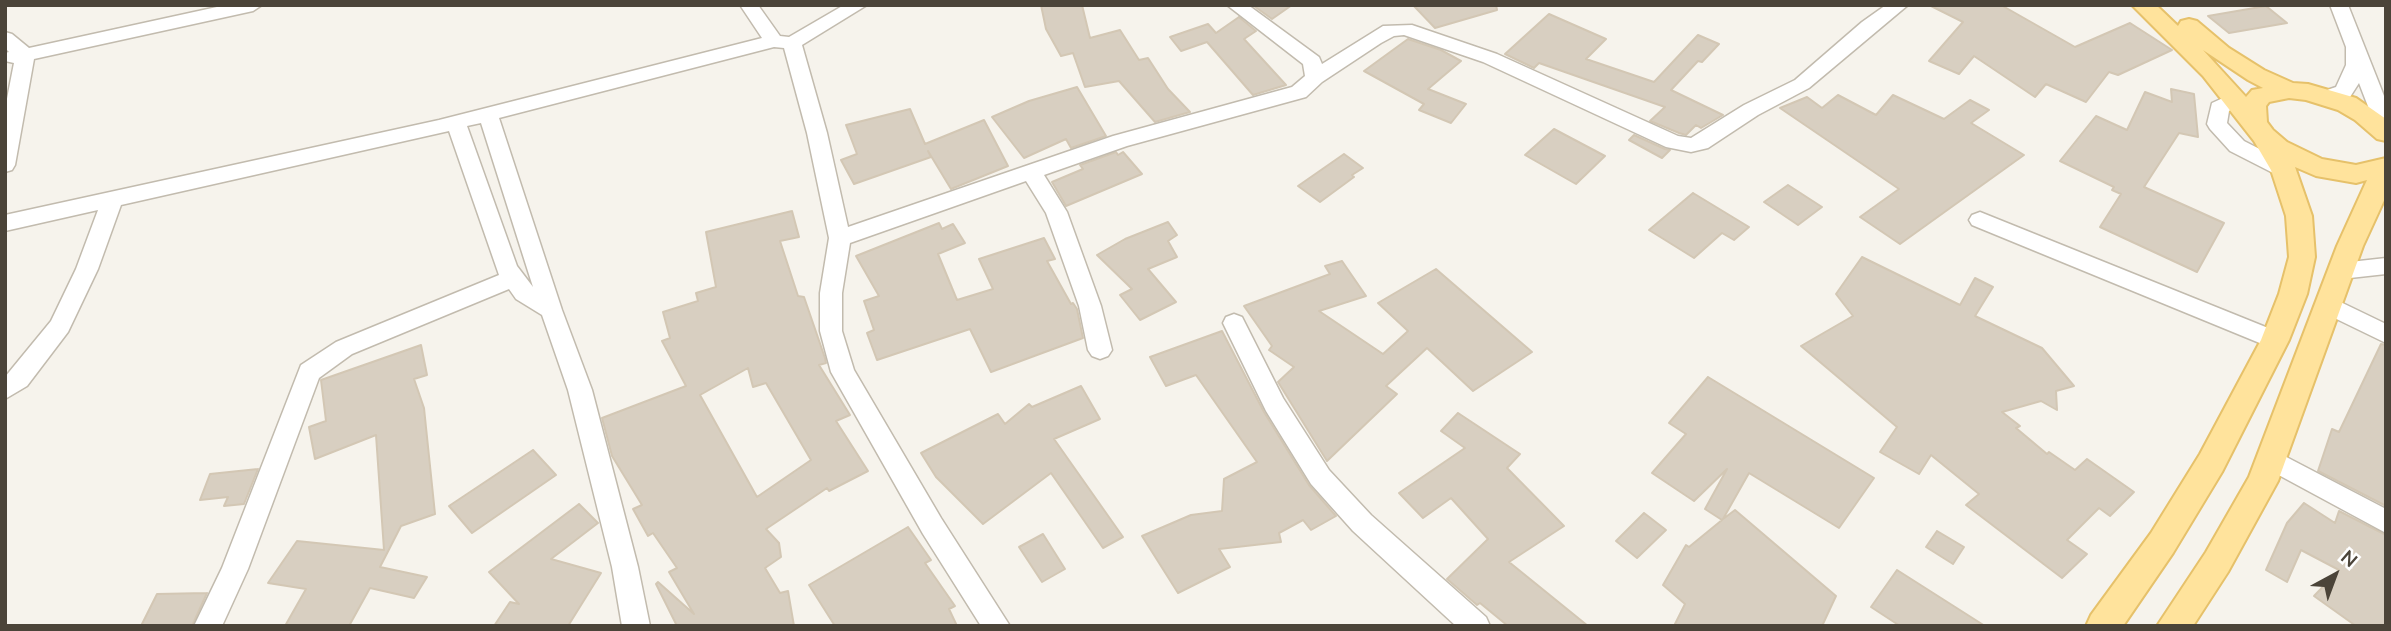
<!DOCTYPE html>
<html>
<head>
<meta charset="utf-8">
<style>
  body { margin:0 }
  #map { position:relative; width:2391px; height:631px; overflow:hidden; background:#f6f3ec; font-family:"Nunito Sans",sans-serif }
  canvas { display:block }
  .frame { position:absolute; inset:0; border:7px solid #4b4439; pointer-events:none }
  .north { position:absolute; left:2300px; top:540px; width:70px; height:70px; -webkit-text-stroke:5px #fff; paint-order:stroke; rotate:41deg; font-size:19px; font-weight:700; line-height:28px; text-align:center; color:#4b4439 }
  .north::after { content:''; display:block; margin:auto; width:24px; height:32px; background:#4b4439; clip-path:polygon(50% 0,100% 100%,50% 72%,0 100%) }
</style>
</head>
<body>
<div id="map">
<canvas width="2391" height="631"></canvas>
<div class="frame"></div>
<div class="north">N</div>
</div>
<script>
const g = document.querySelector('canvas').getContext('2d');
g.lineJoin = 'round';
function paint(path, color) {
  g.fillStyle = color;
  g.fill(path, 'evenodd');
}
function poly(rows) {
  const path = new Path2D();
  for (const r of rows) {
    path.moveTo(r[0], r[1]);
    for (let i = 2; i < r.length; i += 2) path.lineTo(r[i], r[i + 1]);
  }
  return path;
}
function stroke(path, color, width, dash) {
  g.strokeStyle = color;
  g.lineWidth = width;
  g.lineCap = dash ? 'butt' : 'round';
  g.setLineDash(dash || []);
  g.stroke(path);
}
const building = poly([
  [1041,5,1082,5,1090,38,1120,30,1139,60,1148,58,1168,89,1190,112,1155,122,1119,81,1085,87,1073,53,1061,56,1046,29,1041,5],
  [1256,5,1292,5,1272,19,1254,6,1256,5],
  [1413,5,1496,5,1497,10,1435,28,1413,5],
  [1929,5,2001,5,2075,47,2130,23,2172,50,2118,75,2109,72,2086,102,2046,84,2035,97,1974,56,1959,74,1929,61,1963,22,1929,5],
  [2266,6,2287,23,2229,33,2208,16,2266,6],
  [1549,14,1606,39,1586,59,1654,82,1698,35,1719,44,1702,62,1698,61,1671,90,1723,115,1701,128,1696,125,1686,135,1679,133,1650,121,1665,107,1539,63,1534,68,1505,54,1549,14],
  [1239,17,1256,31,1244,39,1286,85,1253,95,1207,42,1181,51,1170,37,1208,24,1216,33,1239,17],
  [1408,39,1441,50,1461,61,1428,89,1466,104,1451,123,1419,110,1424,104,1364,71,1408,39],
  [1077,87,1106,136,1071,148,1066,139,1024,158,992,117,1029,101,1077,87],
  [2171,89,2194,94,2198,137,2179,133,2144,187,2224,223,2197,272,2100,227,2121,194,2112,190,2114,187,2060,161,2096,116,2127,130,2145,92,2172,102,2171,89],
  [1838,95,1876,115,1893,95,1944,119,1970,100,1989,110,1971,123,2024,155,1900,244,1860,217,1899,189,1780,108,1807,97,1822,108,1838,95],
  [910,109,925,144,984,120,1008,166,951,189,928,151,931,157,854,184,841,160,857,154,846,125,910,109],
  [1554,129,1605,156,1576,184,1525,155,1554,129],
  [1634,135,1665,149,1670,150,1662,158,1629,140,1634,135],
  [1116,152,1118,155,1123,152,1142,174,1066,206,1052,182,1083,169,1080,165,1116,152],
  [1344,154,1363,168,1352,175,1354,177,1320,202,1298,186,1344,154],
  [1788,185,1822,207,1798,225,1764,202,1788,185],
  [1693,193,1749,227,1734,240,1722,233,1694,258,1649,230,1693,193],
  [792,211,799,237,780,241,798,296,804,297,825,358,826,363,819,365,850,415,836,421,868,471,829,491,827,488,766,529,779,543,781,557,765,568,780,593,788,591,794,626,677,626,656,584,658,582,694,614,669,572,677,568,653,533,648,536,633,509,642,505,612,456,602,418,686,386,662,341,670,338,663,312,698,301,696,293,716,287,706,232,792,211],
  [748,368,753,387,766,383,811,460,757,497,700,395,748,368],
  [1168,222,1177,235,1168,241,1177,257,1148,269,1176,302,1140,320,1120,295,1132,289,1097,255,1125,239,1168,222],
  [939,223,942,229,953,224,965,243,938,254,957,300,993,289,979,259,1044,238,1055,259,1047,261,1071,304,1073,303,1077,309,1083,338,991,372,970,329,877,360,867,333,874,330,864,301,879,296,856,256,939,223],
  [1862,257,1960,305,1975,278,1993,287,1975,316,2042,348,2074,386,2056,391,2057,410,2041,401,2002,412,2020,426,2016,428,2047,454,2049,452,2075,470,2087,459,2134,492,2110,516,2099,508,2067,540,2087,554,2062,578,1966,505,1979,494,1931,455,1919,474,1880,452,1897,427,1801,346,1853,316,1836,294,1862,257],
  [1342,261,1366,296,1319,311,1383,354,1408,331,1378,303,1436,269,1532,352,1473,391,1427,348,1386,386,1397,394,1327,461,1278,382,1294,367,1269,350,1272,346,1244,306,1330,274,1325,266,1342,261],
  [1222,331,1264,412,1309,485,1336,516,1311,530,1303,520,1279,533,1281,542,1219,549,1230,567,1178,593,1142,536,1191,515,1222,511,1224,479,1257,462,1196,375,1166,386,1150,357,1222,331],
  [2381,344,2386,345,2386,506,2318,471,2332,429,2339,432,2381,344],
  [421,345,427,375,414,379,424,408,435,514,401,526,380,567,427,577,414,598,370,588,349,626,285,626,306,589,268,583,297,541,384,550,376,435,315,459,309,427,326,421,321,380,421,345],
  [1708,377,1874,478,1839,528,1749,473,1723,519,1735,510,1836,596,1822,626,1674,626,1685,604,1663,585,1686,545,1689,547,1722,520,1705,509,1727,469,1694,501,1652,473,1686,434,1669,423,1708,377],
  [1081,386,1100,419,1054,439,1123,537,1103,548,1051,473,983,524,936,477,921,453,998,414,1005,424,1029,404,1032,407,1081,386],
  [1458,413,1520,454,1507,468,1564,526,1509,562,1588,626,1508,626,1480,603,1477,605,1447,579,1488,539,1451,498,1423,518,1399,493,1465,448,1441,431,1458,413],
  [533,450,556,475,472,533,449,506,533,450],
  [258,469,244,504,224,506,228,497,200,500,210,474,258,469],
  [2304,503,2335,523,2339,511,2386,535,2386,626,2356,626,2314,596,2339,570,2301,550,2287,582,2266,570,2287,523,2304,503],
  [579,504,598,523,551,559,601,573,568,626,494,626,510,602,519,604,489,572,579,504],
  [1644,513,1666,530,1637,558,1616,541,1644,513],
  [908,527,931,560,925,563,955,606,949,609,957,626,835,626,809,585,908,527],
  [1937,531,1964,547,1953,564,1926,547,1937,531],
  [1043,534,1065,569,1042,582,1019,547,1043,534],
  [1897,570,1985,626,1900,626,1871,607,1897,570],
  [207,593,192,626,141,626,157,594,207,593]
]);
paint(building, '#d8cfc1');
stroke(building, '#d3c7b4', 2);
const minor = poly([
  [226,5,262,5,253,11,34,59,15,165,12,170,5,172,5,109,14,63,5,61,5,53,9,52,5,48,5,32,12,34,29,48,226,5],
  [740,5,758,5,780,36,789,37,844,5,867,5,802,45,827,133,848,227,1113,136,1292,87,1305,76,1303,64,1227,5,1248,5,1319,57,1322,64,1383,26,1412,25,1497,54,1678,136,1691,138,1744,105,1795,80,1862,22,1886,5,1908,5,1809,88,1758,115,1708,148,1691,152,1666,147,1483,62,1404,35,1394,36,1381,43,1322,82,1306,97,1127,146,1044,175,1067,212,1101,306,1112,350,1108,356,1100,359,1092,356,1088,350,1079,306,1046,213,1026,181,850,243,842,293,842,331,854,370,941,518,1010,626,981,626,923,534,831,372,820,331,820,293,829,238,807,133,784,48,774,47,499,118,562,310,592,390,638,567,650,626,622,626,612,567,568,390,542,315,516,299,509,289,352,354,319,378,248,569,222,626,194,626,222,568,301,365,336,342,499,275,449,131,121,205,98,269,68,332,27,386,5,399,5,377,51,321,76,269,98,210,5,231,5,215,439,120,762,38,740,5],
  [481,123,533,287,517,266,467,126,481,123],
  [2330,5,2348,5,2386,101,2386,134,2379,132,2376,127,2359,83,2350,97,2328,103,2321,102,2318,97,2321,92,2336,87,2346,65,2346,47,2330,5],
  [2234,93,2241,94,2244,99,2229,111,2227,123,2244,141,2291,165,2294,170,2291,175,2284,177,2277,175,2230,151,2210,129,2207,124,2212,103,2234,93],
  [1980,212,2283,334,2287,340,2283,346,2275,349,2267,346,1972,225,1969,220,1972,215,1980,212],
  [2386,258,2386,274,2341,279,2333,277,2330,271,2333,265,2341,263,2386,258],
  [2328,296,2386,324,2386,343,2320,311,2317,305,2320,299,2328,296],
  [1234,314,1242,317,1283,398,1329,470,1371,515,1486,617,1490,626,1456,626,1353,531,1311,484,1266,411,1223,323,1226,317,1234,314],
  [2271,449,2386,509,2386,533,2262,466,2259,459,2262,452,2271,449]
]);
const major = poly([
  [2132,5,2156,5,2178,26,2181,21,2189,19,2197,21,2229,48,2264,70,2293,83,2308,84,2356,98,2386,119,2386,141,2377,139,2355,120,2338,110,2306,100,2289,98,2269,102,2266,106,2267,122,2273,130,2287,142,2322,159,2356,165,2386,158,2386,196,2363,246,2278,481,2228,572,2193,626,2157,626,2206,552,2249,477,2337,246,2367,180,2356,183,2316,176,2295,167,2312,216,2315,257,2307,294,2289,340,2222,472,2173,553,2123,626,2086,626,2091,615,2151,533,2200,454,2261,340,2279,294,2289,257,2286,216,2271,170,2254,141,2203,76,2132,5],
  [2203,50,2248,80,2263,88,2252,90,2246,97,2203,50]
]);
stroke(minor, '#c2bbae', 3);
stroke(major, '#e6c16a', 4);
paint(minor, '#fff');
paint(major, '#ffe39c');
</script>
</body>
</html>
